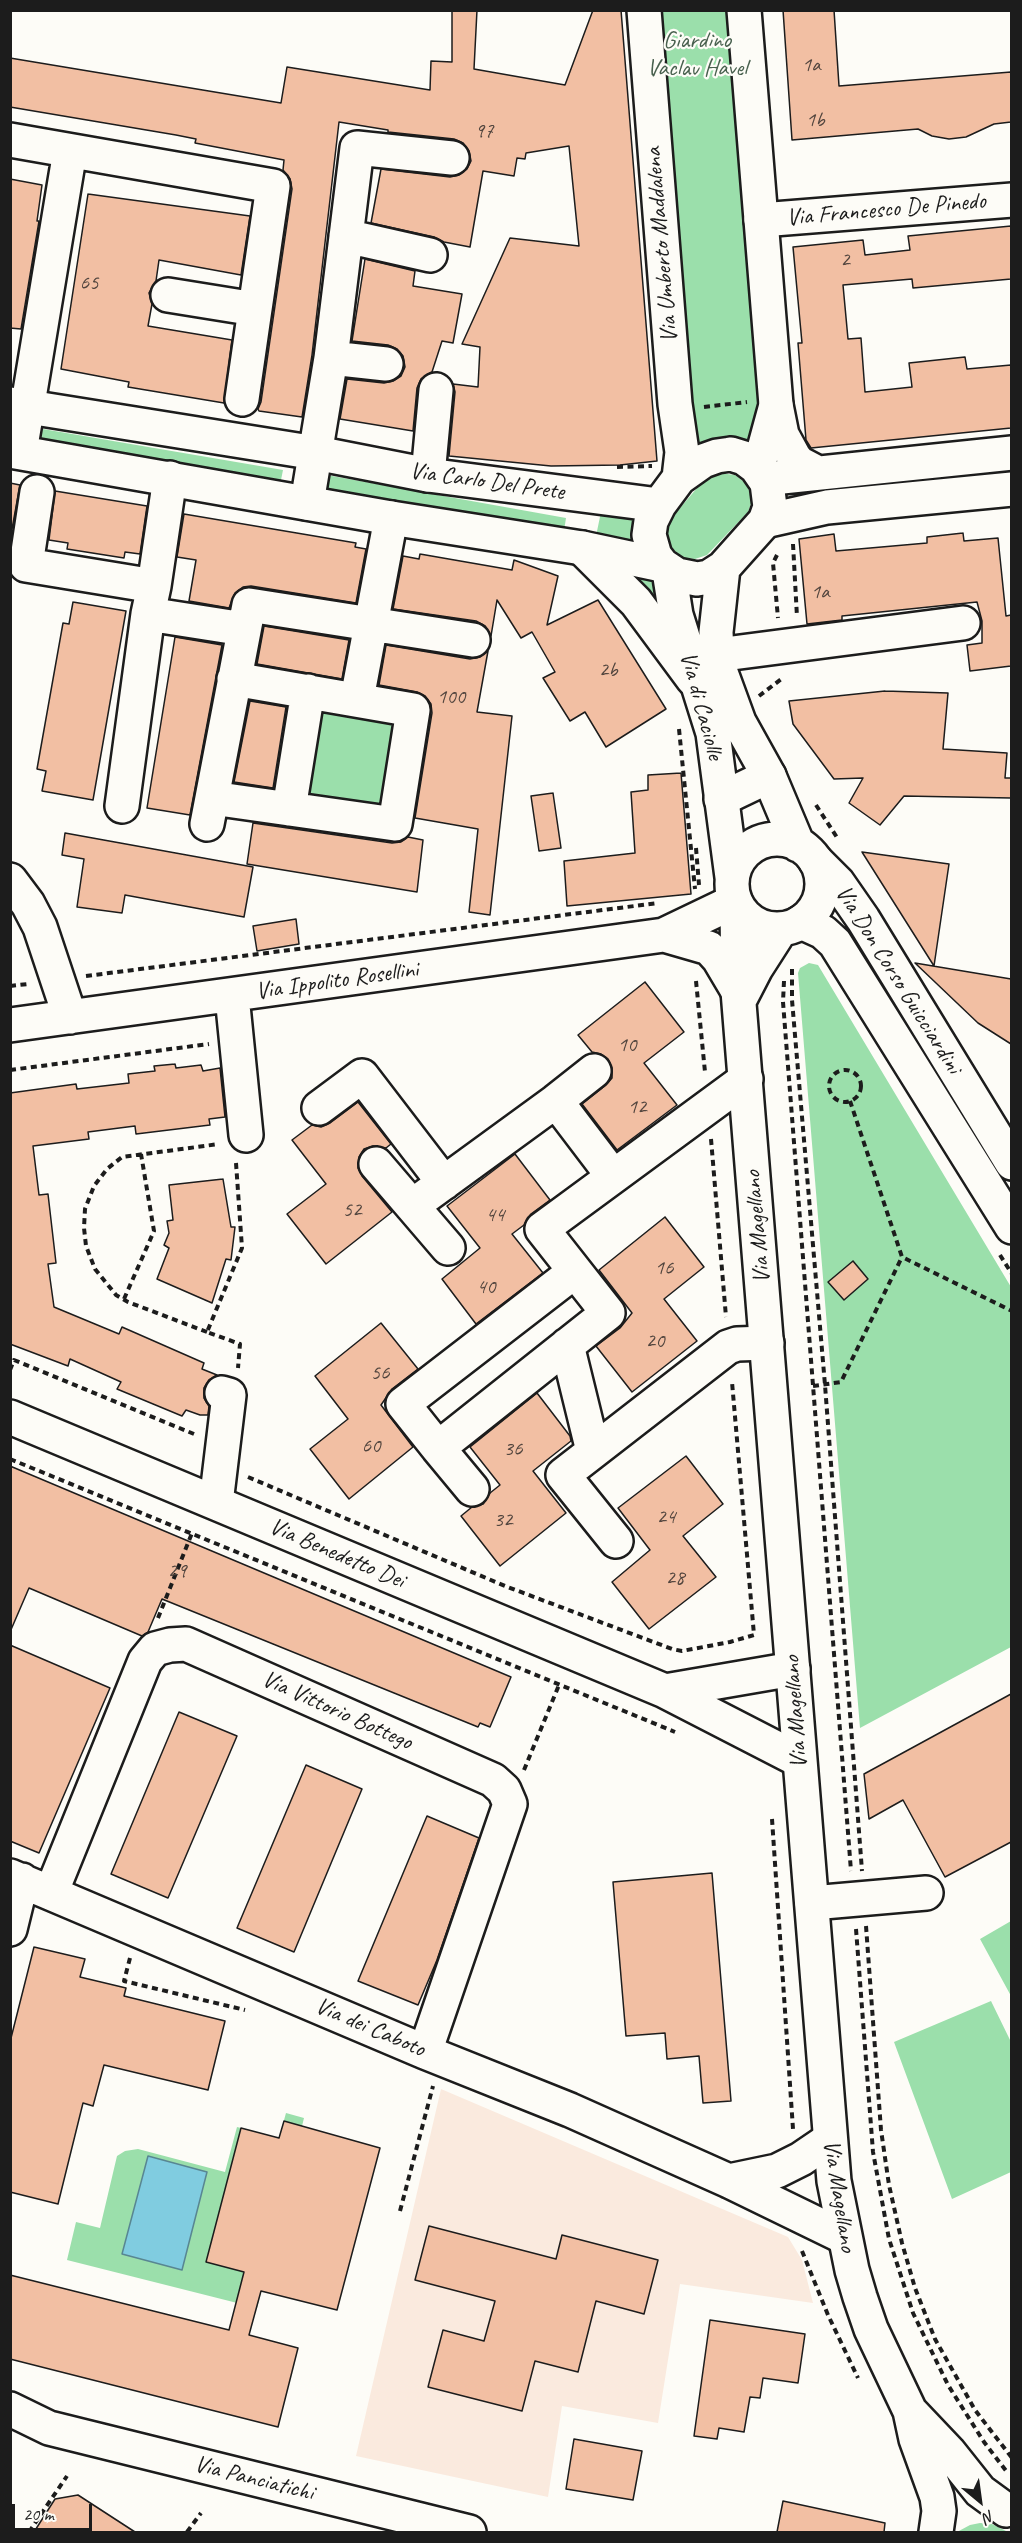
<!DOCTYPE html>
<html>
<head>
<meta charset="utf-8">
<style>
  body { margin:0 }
  #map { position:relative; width:1022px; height:2543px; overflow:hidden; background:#fdfcf7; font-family:Caveat,sans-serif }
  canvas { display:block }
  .frame { position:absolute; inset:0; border:12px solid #1c1c1c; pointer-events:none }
  .north { position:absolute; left:950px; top:2471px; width:60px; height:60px; -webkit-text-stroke:4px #fdfcf7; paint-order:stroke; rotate:151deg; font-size:16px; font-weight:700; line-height:24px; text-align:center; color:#1c1c1c }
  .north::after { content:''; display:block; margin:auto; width:21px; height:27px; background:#1c1c1c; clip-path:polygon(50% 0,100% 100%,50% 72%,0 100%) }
  .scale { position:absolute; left:12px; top:2504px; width:80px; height:27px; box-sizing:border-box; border:3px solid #1c1c1c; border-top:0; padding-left:8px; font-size:18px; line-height:21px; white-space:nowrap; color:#1c1c1c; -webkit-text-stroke:4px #fdfcf7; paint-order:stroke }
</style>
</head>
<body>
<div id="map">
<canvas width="1022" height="2543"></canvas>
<div class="frame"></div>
<div class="north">N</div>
<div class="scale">20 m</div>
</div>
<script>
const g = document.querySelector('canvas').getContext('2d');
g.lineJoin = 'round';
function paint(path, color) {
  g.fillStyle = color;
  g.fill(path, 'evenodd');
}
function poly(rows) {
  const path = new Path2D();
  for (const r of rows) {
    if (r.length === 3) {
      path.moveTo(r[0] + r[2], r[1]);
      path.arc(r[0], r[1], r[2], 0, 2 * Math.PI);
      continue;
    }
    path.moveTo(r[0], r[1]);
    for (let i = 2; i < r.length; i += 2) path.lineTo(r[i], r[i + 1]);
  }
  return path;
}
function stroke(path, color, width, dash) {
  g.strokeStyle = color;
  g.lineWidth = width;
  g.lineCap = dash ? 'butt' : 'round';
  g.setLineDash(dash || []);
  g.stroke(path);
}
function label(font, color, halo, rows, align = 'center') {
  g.font = font + ' Caveat,sans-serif';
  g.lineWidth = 4.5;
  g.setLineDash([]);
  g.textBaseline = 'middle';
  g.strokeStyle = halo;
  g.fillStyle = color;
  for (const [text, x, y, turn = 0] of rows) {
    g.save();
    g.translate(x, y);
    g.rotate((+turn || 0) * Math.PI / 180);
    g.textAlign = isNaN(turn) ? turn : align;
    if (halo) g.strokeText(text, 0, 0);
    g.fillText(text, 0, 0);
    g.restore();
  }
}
paint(poly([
  [441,2089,788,2237,802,2260,813,2303,680,2284,658,2423,562,2406,548,2497,356,2456]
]), '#faeade');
paint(poly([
  [655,11,732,11,760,422,756,447,696,446],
  [37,428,283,470,281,480,35,438],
  [1011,463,1011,477,837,495,835,482],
  [720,473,735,475,747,484,752,501,748,512,707,555,695,559,682,558,669,545,667,523,704,480],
  [321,474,566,518,564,531,318,487],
  [602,507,634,512,632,536,634,548,595,541],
  [610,563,655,580,663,617],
  [323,710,401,724,386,809,308,795],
  [809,963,818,965,1011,1287,1011,1647,860,1728,798,973,800,968],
  [1011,1921,1011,1996,980,1939],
  [991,2001,1011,2042,1011,2172,952,2199,894,2042],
  [286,2113,304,2118,257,2308,67,2260,76,2222,100,2228,117,2156,125,2151,138,2149,225,2172,237,2127,279,2138],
  [980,2523,992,2524,1008,2532,957,2532,970,2525]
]), '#9bdfab');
const water = poly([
  [148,2156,207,2172,182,2270,122,2254,148,2156]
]);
paint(water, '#80cce0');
stroke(water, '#588692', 1.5);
const building = poly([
  [452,10,477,10,474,69,565,85,593,10,621,10,657,461,620,465,551,466,449,456,455,392,453,384,478,387,480,347,462,344,510,238,579,246,569,146,526,153,525,159,517,158,514,176,483,171,470,247,444,242,434,237,371,223,381,169,450,177,459,175,467,169,471,161,469,151,463,143,454,139,388,132,388,130,339,122,312,355,302,417,259,411,258,409,261,402,292,189,290,179,283,170,284,160,195,143,196,139,176,135,10,107,10,58,281,103,287,67,430,90,431,61,452,62,452,10],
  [783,10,834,10,839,86,1011,72,1011,122,994,124,966,137,949,139,932,136,918,129,792,140,783,10],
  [10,179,42,185,37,221,39,221,21,329,10,328,10,179],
  [88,194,250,216,241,275,159,260,156,281,149,293,152,304,148,326,232,340,224,403,128,387,129,382,61,369,88,194],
  [1011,226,1011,279,913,288,912,279,843,285,848,339,861,338,865,392,912,387,909,363,965,357,967,369,1011,365,1011,428,811,448,806,440,798,343,802,343,793,247,863,240,865,255,910,250,908,236,1011,226],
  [365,259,415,271,413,286,462,294,453,343,442,341,432,372,421,379,417,388,413,431,340,419,347,379,384,383,393,381,401,376,405,367,403,356,397,349,388,345,352,341,365,259],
  [10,483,20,485,12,529,10,529,10,483],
  [55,491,147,506,140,554,125,552,124,558,67,549,68,543,49,540,55,491],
  [184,514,356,543,355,547,366,549,356,603,251,586,243,587,235,593,229,608,189,601,196,560,177,557,184,514],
  [963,533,964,541,998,538,1006,616,1011,615,1011,666,970,671,967,645,982,643,982,621,977,602,842,616,842,620,807,624,799,539,834,534,836,551,927,543,927,537,963,533],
  [420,554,512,570,514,560,558,576,547,625,598,600,666,709,606,747,585,712,570,721,543,678,555,672,532,632,521,638,497,600,491,636,485,626,476,621,393,609,403,556,419,559,420,554],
  [73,602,126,611,93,800,42,791,46,771,37,769,63,623,69,624,73,602],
  [264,626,349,640,342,679,257,664,264,626],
  [175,637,222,645,190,815,147,808,175,637],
  [386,645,470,659,480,657,488,651,477,712,512,716,490,915,469,912,478,829,415,818,432,713,431,704,425,696,417,692,379,685,386,645],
  [885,691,948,693,943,749,1007,753,1005,778,1011,778,1011,798,904,796,880,825,849,803,863,778,834,779,793,724,789,701,885,691],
  [250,701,286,707,273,788,234,782,250,701],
  [681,773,691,894,567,906,564,861,635,853,631,792,648,790,648,775,681,773],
  [553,793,561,848,539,851,531,796,553,793],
  [253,823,392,843,401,842,408,837,423,840,417,892,247,864,253,823],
  [65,833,253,867,244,917,125,895,122,913,77,907,84,859,62,855,65,833],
  [862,852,949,864,934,966,862,852],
  [296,919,299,944,257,951,253,926,296,919],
  [915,963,1011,979,1011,1044,978,1023,915,963],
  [645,982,684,1032,644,1063,677,1105,617,1150,582,1104,606,1085,612,1078,612,1068,608,1059,601,1054,592,1052,578,1035,645,982],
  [175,1064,176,1068,201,1065,203,1071,220,1068,225,1117,209,1119,210,1125,136,1134,135,1126,88,1132,89,1139,33,1146,39,1195,48,1194,56,1263,48,1264,54,1307,119,1334,122,1327,204,1363,202,1369,217,1375,209,1380,204,1388,204,1398,209,1406,208,1415,200,1415,186,1410,182,1416,117,1389,121,1382,70,1359,68,1366,10,1344,10,1093,76,1084,77,1089,129,1083,128,1074,155,1071,154,1066,175,1064],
  [358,1102,391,1144,386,1148,373,1146,364,1149,359,1157,358,1168,362,1176,392,1212,326,1264,287,1214,326,1184,292,1140,312,1125,321,1127,330,1123,358,1102],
  [515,1154,550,1200,531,1214,524,1225,512,1234,543,1273,476,1324,442,1279,480,1248,447,1206,515,1154],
  [223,1179,231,1227,235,1227,231,1260,226,1259,212,1303,157,1279,169,1248,164,1245,169,1233,167,1221,173,1220,169,1185,223,1179],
  [665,1217,704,1267,664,1299,697,1341,632,1392,596,1346,620,1328,632,1313,599,1270,665,1217],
  [853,1261,868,1279,844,1300,828,1282,853,1261],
  [381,1323,418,1369,392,1389,381,1405,413,1447,349,1499,310,1449,348,1419,315,1376,381,1323],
  [537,1393,570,1436,571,1441,533,1471,566,1513,500,1566,461,1516,472,1507,483,1504,490,1493,500,1485,470,1447,537,1393],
  [686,1456,723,1504,683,1536,716,1577,649,1629,612,1582,650,1550,618,1508,686,1456],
  [10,1466,511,1677,490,1727,480,1723,478,1727,162,1599,148,1632,142,1636,29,1588,10,1632,10,1466],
  [10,1645,110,1688,39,1853,10,1841,10,1645],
  [1011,1694,1011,1842,945,1877,903,1800,869,1819,864,1774,1011,1694],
  [179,1712,237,1736,168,1898,111,1874,179,1712],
  [306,1765,362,1789,294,1952,237,1928,306,1765],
  [427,1816,479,1838,437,1960,418,2005,358,1981,427,1816],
  [712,1873,731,2101,703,2103,699,2056,667,2059,665,2033,626,2036,613,1882,712,1873],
  [34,1947,85,1959,80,1977,126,1988,124,1996,225,2021,208,2090,104,2065,93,2106,83,2103,58,2204,10,2192,10,2042,34,1947],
  [284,2121,380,2148,337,2310,261,2291,249,2335,298,2348,278,2427,10,2359,10,2275,229,2330,244,2272,206,2262,241,2128,279,2138,284,2121],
  [429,2226,556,2259,562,2235,658,2260,644,2314,596,2301,578,2372,535,2361,522,2411,428,2387,443,2330,484,2341,495,2301,415,2280,429,2226],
  [710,2320,805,2334,798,2383,763,2378,760,2398,750,2397,744,2432,719,2428,717,2439,694,2436,710,2320],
  [574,2439,642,2451,633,2500,566,2489,574,2439],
  [78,2495,135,2532,34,2532,55,2499,78,2495],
  [783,2501,885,2523,884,2532,777,2532,783,2501]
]);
paint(building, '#f2bfa3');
stroke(building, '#1c1c1c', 1.5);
const minor = poly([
  [10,140,273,186,255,309,168,295],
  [761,220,1012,200],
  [346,236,430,255],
  [331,358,386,364],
  [242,399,255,309],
  [776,405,782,435,794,457,799,463,818,473],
  [20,452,70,151],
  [428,475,436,390],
  [767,483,782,477,1012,453],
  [37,492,26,565,154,586],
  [307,503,331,358,357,148,452,158],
  [765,521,827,507,1012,489],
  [582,548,636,602,693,679],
  [148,614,244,629],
  [717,655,963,623],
  [357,699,391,518],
  [212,798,395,824,413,710,234,679],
  [721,799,769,776],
  [122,806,148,614,154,586,170,478],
  [289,809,308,691],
  [207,824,249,605,473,640],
  [815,860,838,883,863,919,1012,1163],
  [10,880,28,904,40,927,70,1017],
  [801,922,823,932,835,943,1012,1227],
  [664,935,709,948,719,959,738,991],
  [232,996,246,1135],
  [10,1025,664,935,735,901],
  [594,1071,556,1101,613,1176],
  [319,1108,362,1076,444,1183],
  [376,1164,448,1248],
  [412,1206,556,1101],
  [574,1272,403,1404,438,1448,608,1313,542,1229,746,1079],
  [567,1345,593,1451],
  [10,1417,665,1691,799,1760],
  [438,1448,472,1489],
  [216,1503,229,1395,222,1393],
  [616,1541,563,1475,728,1347,737,1344,767,1343],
  [665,1691,793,1669],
  [10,1876,425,2052,570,2110,729,2181,844,2237],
  [51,1893,145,1661,155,1649,170,1645,186,1644,493,1780,504,1790,510,1804,425,2052],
  [812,1903,926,1893],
  [10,1929,22,1880],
  [729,2181,777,2171,801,2159,829,2140]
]);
const major = poly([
  [644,10,675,404,682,452,679,478],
  [744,10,776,405,764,449,756,467],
  [10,404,316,453,428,475,659,505],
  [10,451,391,518,582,548,662,565],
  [731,454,744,458,756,467,767,483,770,507,765,521,723,568,709,577,697,579,677,575,662,565,655,556,649,535,651,521,659,505,679,478,703,461,717,456,731,454],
  [723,568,716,632,717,655,720,670,739,722,769,776,798,845],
  [669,571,676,615,713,733,732,877],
  [777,884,45],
  [737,905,738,991,834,2181,852,2270,860,2297,871,2329,910,2411,916,2439,937,2497,939,2511,936,2532],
  [740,999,756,968,781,929],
  [10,2409,49,2428,469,2532],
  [912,2413,949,2452,980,2491,1006,2510]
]);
stroke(minor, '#1c1c1c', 38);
stroke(major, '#1c1c1c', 38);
stroke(poly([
  [704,407,747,402],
  [617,467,652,466],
  [793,544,797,617],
  [777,555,773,563,778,618],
  [759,696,784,677],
  [679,729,695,889],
  [816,805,838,839],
  [696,848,699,885],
  [792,969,792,1000,825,1385,862,1871],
  [86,976,658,903],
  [696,981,705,1072],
  [784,981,783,1002,851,1871],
  [10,986,28,984],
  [10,1070,209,1044],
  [845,1086,16],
  [850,1101,902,1257,1012,1311],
  [711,1139,726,1317],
  [236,1163,242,1248,207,1332,240,1344,238,1368],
  [1000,1255,1012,1274],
  [124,1299,154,1231,141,1154],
  [207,1332,128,1302,116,1295,95,1269,86,1246,84,1228,85,1209,94,1186,107,1169,122,1157,219,1144],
  [10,1370,14,1360,194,1434],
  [813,1386,841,1382,902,1257],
  [10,1459,675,1732],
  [248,1477,505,1586,672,1649,682,1651,730,1642,754,1635,732,1382],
  [158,1618,192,1533],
  [524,1770,559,1685],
  [772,1819,793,2129],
  [866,1926,881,2130,889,2185,902,2243,915,2288,935,2339,975,2410,1012,2458],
  [856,1929,873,2152,889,2239,913,2313,948,2385,984,2442,1007,2472],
  [130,1958,124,1981,245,2010],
  [400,2211,433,2086],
  [802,2251,828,2315,858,2378],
  [29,2532,67,2476],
  [187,2532,201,2513]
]), '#1c1c1c', 4, [6, 4.5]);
stroke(minor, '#fdfcf7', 33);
stroke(major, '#fdfcf7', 33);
label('21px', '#52453e', null, [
  ["1a",811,65],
  ["1b",815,120],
  ["97",484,131],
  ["2",845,260],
  ["65",89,283],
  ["1a",820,592],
  ["2b",608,670],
  ["100",451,697],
  ["10",627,1045],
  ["12",637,1107],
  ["52",352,1210],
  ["44",495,1215],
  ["16",664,1268],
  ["40",486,1287],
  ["20",655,1341],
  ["56",380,1373],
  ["60",371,1446],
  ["36",513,1449],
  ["24",666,1517],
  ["32",503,1520],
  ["29",177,1571],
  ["28",675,1578]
]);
label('24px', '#48604e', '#fdfcf7', [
  ["Giardino",697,41],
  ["Vaclav Havel",697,69]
]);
label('24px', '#1c1c1c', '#fdfcf7', [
  ["Via Francesco De Pinedo",886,210,-5],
  ["Via Umberto Maddalena",662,245,-95],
  ["Via Carlo Del Prete",487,482,8],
  ["Via di Caciolle",701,706,75],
  ["Via Don Corso Guicciardini",898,980,58],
  ["Via Ippolito Rosellini",337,981,-8],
  ["Via Magellano",758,1227,-95],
  ["Via Benedetto Dei",337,1554,23],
  ["Via Vittorio Bottego",337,1711,24],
  ["Via Magellano",796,1712,-94],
  ["Via dei Caboto",370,2028,23],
  ["Via Magellano",839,2196,81],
  ["Via Panciatichi",254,2479,14]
]);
</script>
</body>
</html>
